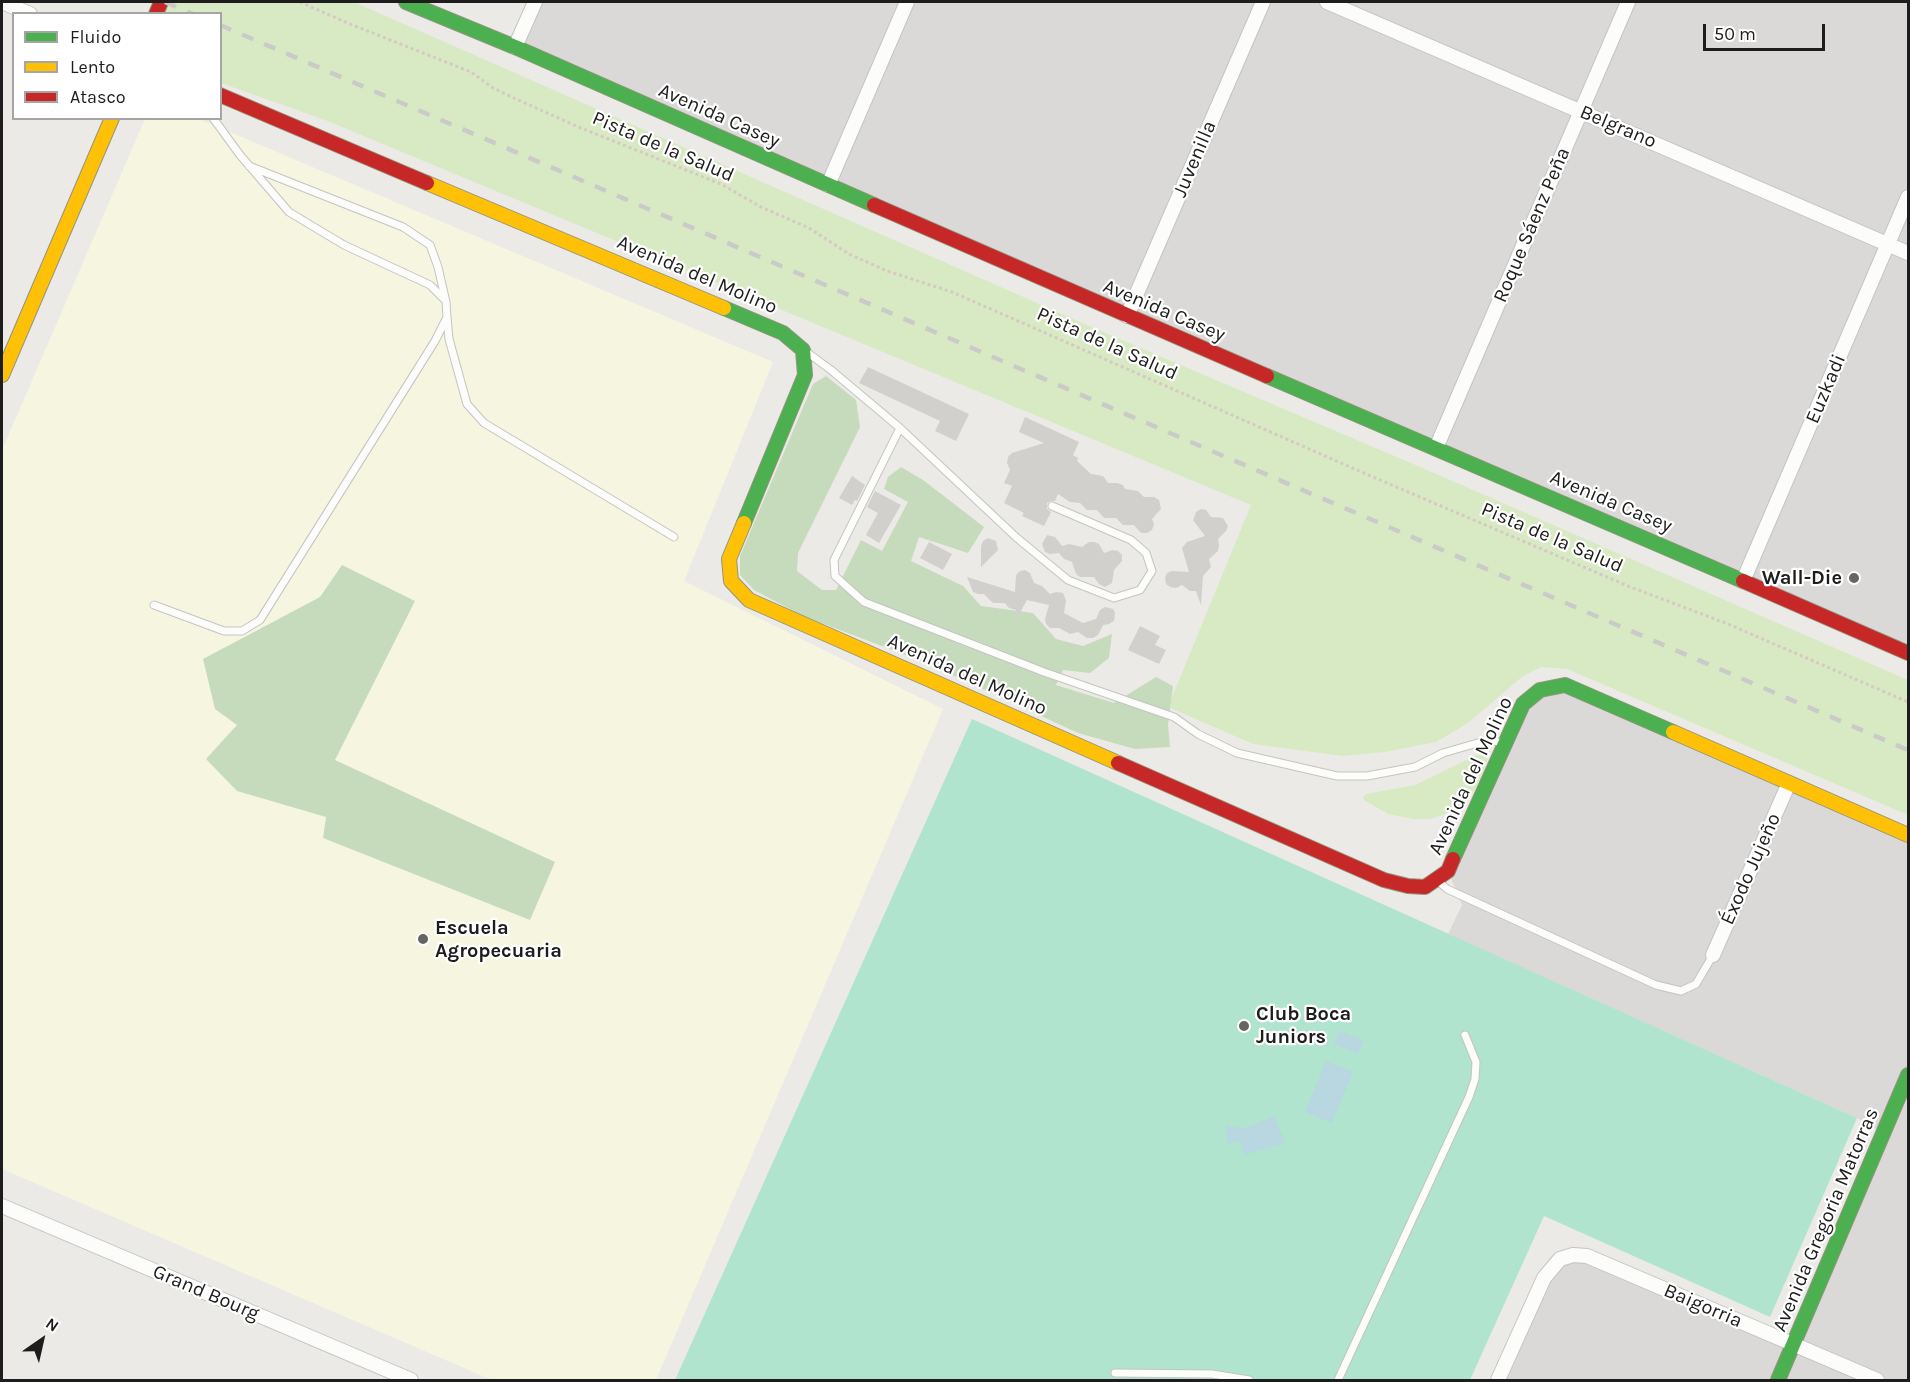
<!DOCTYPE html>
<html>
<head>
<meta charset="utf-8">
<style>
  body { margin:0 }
  #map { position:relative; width:1910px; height:1382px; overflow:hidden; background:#ebeae6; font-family:Karla,sans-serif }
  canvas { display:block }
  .frame { position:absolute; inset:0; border:3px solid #1d1d1d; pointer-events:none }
  .legend { position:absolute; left:12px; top:12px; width:210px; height:108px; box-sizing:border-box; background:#fff; border:2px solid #a5a5a5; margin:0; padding:8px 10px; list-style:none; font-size:18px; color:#1d1d1d }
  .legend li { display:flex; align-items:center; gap:12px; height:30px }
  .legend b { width:30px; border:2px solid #a5a5a5 }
  .north { position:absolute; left:12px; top:1310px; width:60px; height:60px; -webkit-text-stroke:4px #fff; paint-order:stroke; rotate:34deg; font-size:16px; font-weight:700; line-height:24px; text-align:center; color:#1d1d1d }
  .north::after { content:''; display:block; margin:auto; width:21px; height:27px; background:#1d1d1d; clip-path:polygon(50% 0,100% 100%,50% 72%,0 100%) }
  .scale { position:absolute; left:1703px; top:24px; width:122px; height:27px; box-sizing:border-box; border:3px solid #1d1d1d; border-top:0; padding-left:8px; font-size:18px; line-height:21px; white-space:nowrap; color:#1d1d1d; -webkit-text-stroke:4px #fff; paint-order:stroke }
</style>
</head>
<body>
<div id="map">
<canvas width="1910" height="1382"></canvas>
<div class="frame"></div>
<ul class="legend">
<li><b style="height:8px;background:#4caf50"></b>Fluido</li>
<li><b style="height:8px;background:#ffc107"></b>Lento</li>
<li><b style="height:8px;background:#c62828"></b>Atasco</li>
</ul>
<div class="north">N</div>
<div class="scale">50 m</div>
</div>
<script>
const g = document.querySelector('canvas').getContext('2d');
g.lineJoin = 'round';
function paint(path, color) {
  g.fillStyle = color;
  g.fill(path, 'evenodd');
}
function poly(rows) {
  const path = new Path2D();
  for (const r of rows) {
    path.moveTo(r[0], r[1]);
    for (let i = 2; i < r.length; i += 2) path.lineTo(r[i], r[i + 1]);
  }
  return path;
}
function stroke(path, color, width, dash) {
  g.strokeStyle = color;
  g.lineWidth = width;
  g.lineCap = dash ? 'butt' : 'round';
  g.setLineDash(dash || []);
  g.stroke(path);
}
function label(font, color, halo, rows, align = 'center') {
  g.font = font + ' Karla,sans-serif';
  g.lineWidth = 4.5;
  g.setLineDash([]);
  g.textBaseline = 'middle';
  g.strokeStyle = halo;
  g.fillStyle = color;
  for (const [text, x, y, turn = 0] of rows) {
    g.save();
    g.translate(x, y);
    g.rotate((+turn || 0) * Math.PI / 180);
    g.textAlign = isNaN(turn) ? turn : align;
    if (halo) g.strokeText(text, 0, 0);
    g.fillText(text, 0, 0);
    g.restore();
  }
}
paint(poly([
  [535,2,1908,2,1908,653,516,47],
  [1565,685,1908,835,1908,1380,1498,1380,1544,1278,1573,1255,1794,1345,1884,1133,1857,1118,1448,934,1462,905,1448,871,1523,704]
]), '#dad9d7');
paint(poly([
  [145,119,199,119,773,362,684,581,943,709,656,1380,492,1380,2,1169,2,450]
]), '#f6f6e0');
paint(poly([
  [167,2,354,2,1096,329,1425,469,1908,680,1908,815,1567,669,1541,667,1523,676,1468,723,1436,742,1385,752,1343,756,1253,744,1168,707,1251,505,325,120,221,83,220,14,161,14],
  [1481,753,1487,755,1488,759,1477,786,1464,804,1449,813,1430,819,1413,819,1388,814,1364,800,1363,797,1366,794,1415,785]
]), '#d8eac3');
paint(poly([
  [826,376,856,400,860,427,798,553,797,571,822,590,836,590,861,540,882,551,908,502,884,489,888,477,901,467,923,480,984,527,968,553,919,537,911,561,963,586,981,606,1033,613,1056,639,1083,646,1112,634,1109,658,1090,673,1063,670,1056,685,1114,703,1156,677,1173,686,1168,725,1170,747,1135,749,1078,733,924,662,803,616,754,590,740,575,740,556,813,384],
  [342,565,415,601,335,760,555,862,530,920,323,838,326,817,237,791,206,759,237,725,215,709,203,659,320,597]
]), '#c6dbbb');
paint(poly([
  [972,719,1857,1118,1770,1317,1544,1216,1470,1380,675,1380]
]), '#b0e4ce');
paint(poly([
  [1339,1031,1364,1040,1358,1054,1334,1044],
  [1326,1061,1353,1072,1332,1123,1305,1112],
  [1274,1116,1285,1143,1244,1155,1240,1141,1227,1144,1226,1125,1244,1129]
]), '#b8d7e0');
paint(poly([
  [868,367,969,414,956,441,935,431,940,421,859,383],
  [1025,417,1079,442,1073,455,1078,458,1077,461,1091,474,1103,476,1108,483,1117,483,1123,485,1125,489,1138,491,1144,497,1154,497,1159,500,1161,509,1152,519,1154,524,1152,530,1147,533,1141,533,1134,525,1123,525,1116,518,1104,518,1097,510,1087,510,1080,503,1070,502,1058,494,1055,501,1051,501,1047,503,1047,509,1051,512,1044,526,1022,516,1024,513,1004,503,1012,486,1004,483,1010,470,1007,463,1008,457,1012,453,1044,443,1019,432],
  [852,476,865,485,857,501,855,500,852,505,839,498],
  [875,491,901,505,879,543,866,535,878,513,867,507],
  [1201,509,1206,510,1211,517,1223,518,1228,526,1226,531,1218,539,1219,545,1218,551,1209,559,1211,567,1203,576,1201,605,1196,591,1190,591,1182,585,1176,588,1170,587,1166,584,1165,578,1167,573,1172,571,1189,572,1182,548,1187,542,1205,536,1193,520,1196,512],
  [1047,535,1055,537,1062,546,1069,544,1082,547,1089,542,1094,542,1099,544,1104,553,1112,550,1118,551,1122,555,1122,561,1114,570,1112,583,1105,587,1099,584,1094,577,1080,577,1076,574,1072,562,1064,559,1059,553,1050,554,1045,552,1042,544],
  [988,538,996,541,998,550,981,567,981,546,983,541],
  [929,542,952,554,943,570,920,558],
  [1025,570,1030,573,1034,583,1042,586,1050,594,1056,592,1063,593,1066,600,1064,613,1083,623,1096,619,1100,610,1105,607,1113,609,1115,613,1114,621,1109,624,1103,625,1098,635,1093,638,1087,638,1078,632,1070,634,1059,628,1050,628,1046,624,1045,619,1049,605,1027,600,1016,620,1016,610,1009,608,1005,603,993,603,984,594,978,594,973,592,967,577,1015,592,1016,575,1020,571],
  [1140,626,1160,636,1155,645,1166,650,1159,664,1128,650]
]), '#d2d0cd');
const lane = poly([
  [213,118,240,155,289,212,344,245,430,285,445,300],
  [447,317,449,339,467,404,484,423,674,537],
  [808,353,831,370,900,428,1017,538,1068,580,1114,598,1140,590,1152,571,1146,553,1131,540,1052,506],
  [900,428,834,560,835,576,864,602,1044,672,1174,717,1198,734,1237,753,1337,776,1367,776,1415,767,1443,753,1488,740,1503,743],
  [154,605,224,631,242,631,260,620,435,341,447,317,446,302,438,267,430,245,403,227,249,166],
  [1438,881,1447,889,1656,985,1681,991,1696,984,1713,955],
  [1115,1373,1212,1374,1249,1380],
  [1338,1380,1469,1097,1475,1079,1476,1062,1465,1035]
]);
const street = poly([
  [2,2,30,14],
  [1327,2,1908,253],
  [515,47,535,2],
  [828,185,907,2],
  [1127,316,1263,2],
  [1436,448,1628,2],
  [1743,581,1908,197],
  [1713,955,1789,783],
  [2,1206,411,1380],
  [1498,1380,1544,1278,1560,1259,1573,1255,1587,1256,1877,1380]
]);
const fast = poly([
  [406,2,515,47,874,205],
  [724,308,783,333,803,350,805,375,744,523],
  [1267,376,1743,581],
  [1453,859,1523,704,1540,690,1565,685,1673,732],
  [1778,1380,1908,1075]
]);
const slow = poly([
  [427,183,724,308],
  [2,375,112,118],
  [744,523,729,559,731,581,749,600,1118,763],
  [1673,732,1908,835]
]);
const jam = poly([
  [156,14,161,2],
  [220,95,427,183],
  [874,205,1267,376],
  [1743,581,1908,653],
  [1118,763,1384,880,1408,886,1425,887,1448,871,1453,859]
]);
stroke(lane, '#c4c4c2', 9);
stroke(street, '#c4c4c2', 16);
stroke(fast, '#93957e', 16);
stroke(slow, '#93957e', 16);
stroke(jam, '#93957e', 16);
stroke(poly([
  [300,2,350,24,471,72,493,88,514,98,576,126,721,184,761,207,809,228,849,254,887,271,952,292,1366,474,1628,586,1728,624,1908,702]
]), '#d7c8c5', 3, [3, 3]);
stroke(lane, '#fcfcfb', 7);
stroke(street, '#fcfcfb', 14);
stroke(fast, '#4caf50', 14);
stroke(slow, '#ffc107', 14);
stroke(jam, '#c62828', 14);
stroke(poly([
  [165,2,193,14],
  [220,25,1908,750]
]), '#cacac9', 4.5, [12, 12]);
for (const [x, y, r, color] of [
  [1854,578,6,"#656563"],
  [423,939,6,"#656563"],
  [1244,1026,6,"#656563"]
]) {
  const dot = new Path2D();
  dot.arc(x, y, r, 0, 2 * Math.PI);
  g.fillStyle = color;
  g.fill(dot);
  stroke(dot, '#fff', 2);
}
label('20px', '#1d1d1d', '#fff', [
  ["Avenida Casey",719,116,24],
  ["Belgrano",1618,127,23],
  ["Pista de la Salud",663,147,23],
  ["Juvenilla",1195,159,-67],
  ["Roque Sáenz Peña",1532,225,-67],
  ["Avenida del Molino",697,275,23],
  ["Avenida Casey",1164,311,23],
  ["Pista de la Salud",1107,344,24],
  ["Euzkadi",1826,389,-67],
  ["Avenida Casey",1611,502,23],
  ["Pista de la Salud",1552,538,23],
  ["Avenida del Molino",967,675,24],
  ["Avenida del Molino",1471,776,-65],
  ["Éxodo Jujeño",1751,869,-66],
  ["Avenida Gregoria Matorras",1826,1220,-67],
  ["Grand Bourg",206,1293,23],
  ["Baigorria",1703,1306,23]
]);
label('bold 20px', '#1d1d1d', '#fff', [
  ["Wall-Die",1842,578,"right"],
  ["Escuela",435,928],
  ["Agropecuaria",435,951],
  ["Club Boca",1256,1014],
  ["Juniors",1256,1037]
], 'left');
</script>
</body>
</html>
